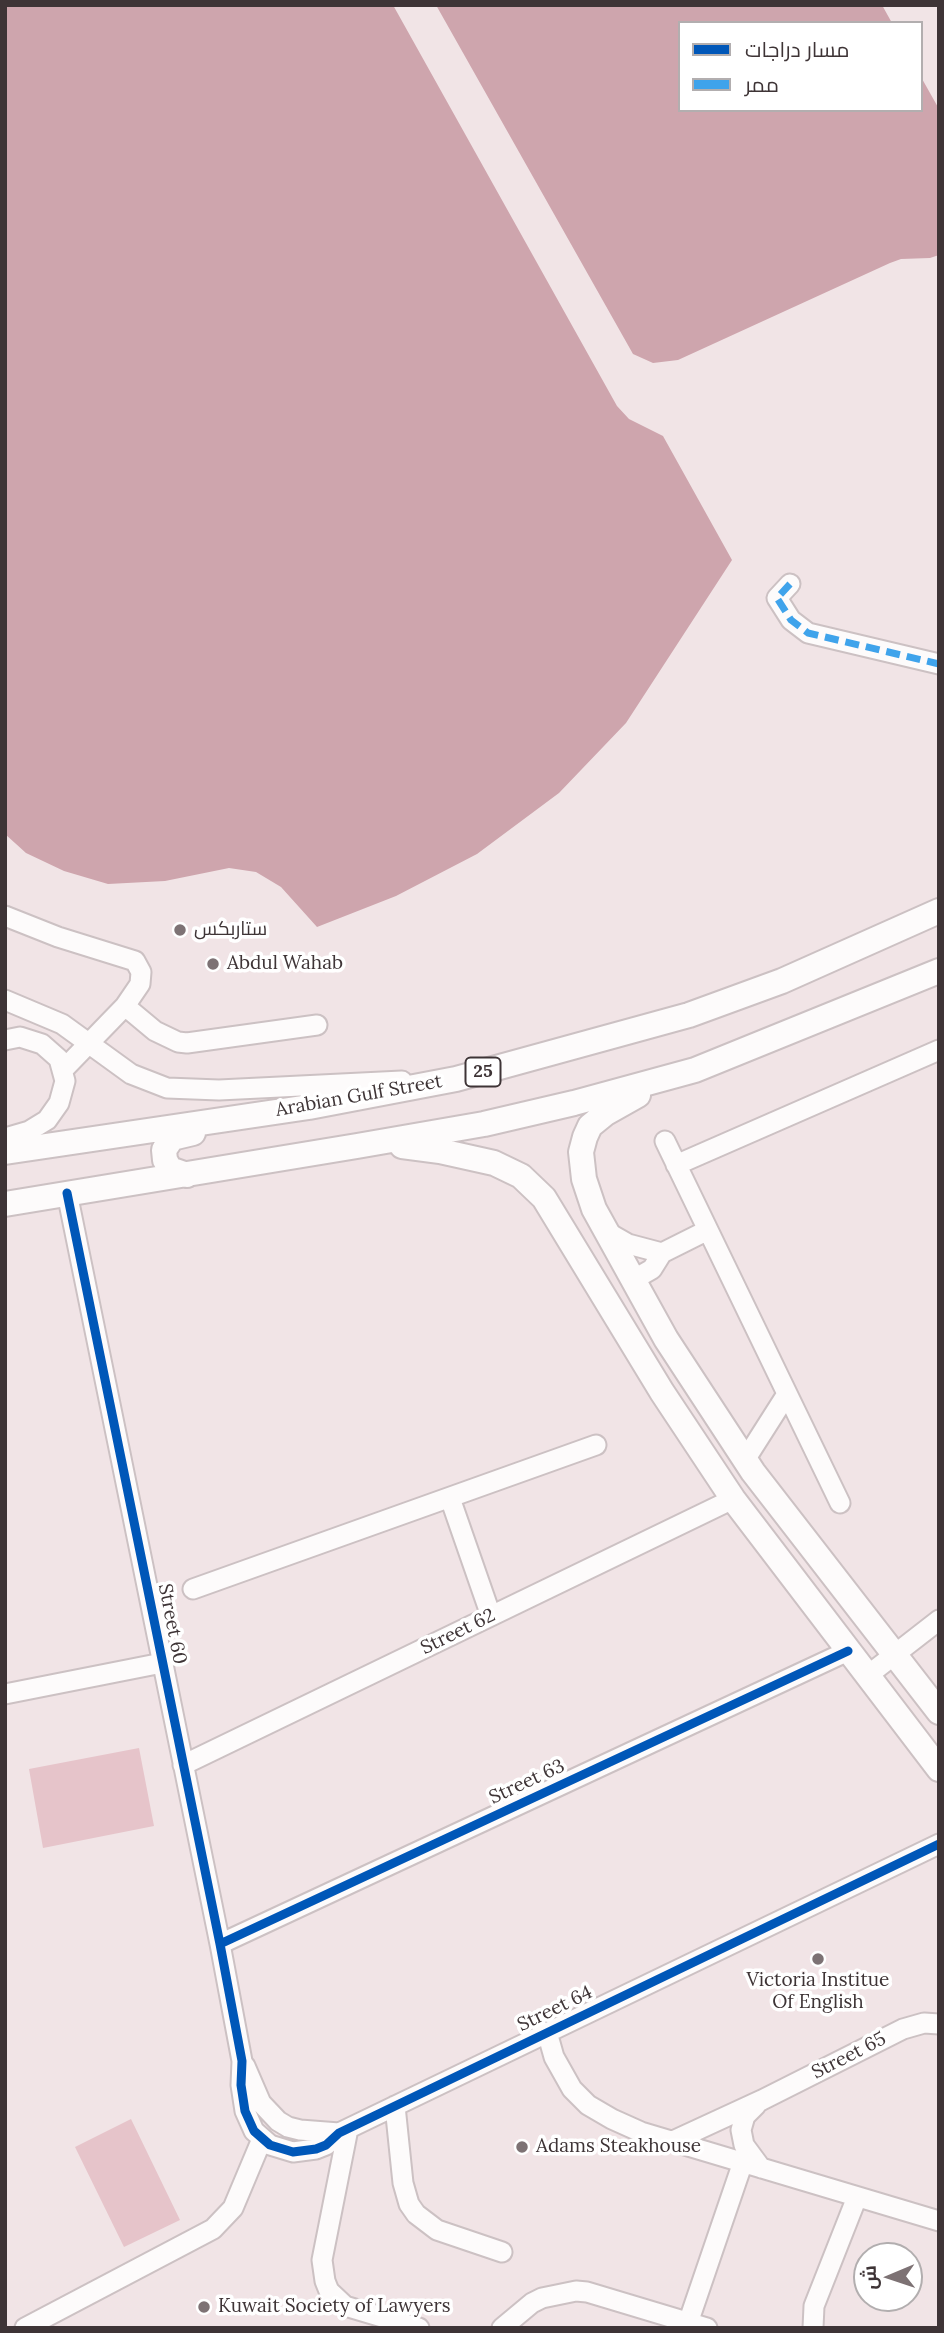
<!DOCTYPE html>
<html>
<head>
<meta charset="utf-8">
<style>
  body { margin:0 }
  #map { position:relative; width:944px; height:2333px; overflow:hidden; background:#f1e4e6; font-family:Lora,Cairo,serif }
  canvas { display:block }
  .frame { position:absolute; inset:0; border:7px solid #3e3436; pointer-events:none }
  .legend { position:absolute; left:678px; top:21px; width:245px; height:91px; box-sizing:border-box; background:#fff; border:2px solid #b2aeaf; margin:0; padding:9px 12px; list-style:none; font-size:21px; color:#3e3436 }
  .legend li { display:flex; align-items:center; gap:14px; height:35px }
  .legend b { width:35px; border:2px solid #b2aeaf }
  .north { position:absolute; left:853px; top:2242px; width:70px; height:70px; box-sizing:border-box; background:#fff; border:2px solid #b2aeaf; border-radius:50%; rotate:268deg; font-size:19px; font-weight:700; line-height:28px; text-align:center; color:#3e3436 }
  .north::after { content:''; display:block; margin:auto; width:24px; height:32px; background:#7d7274; clip-path:polygon(50% 0,100% 100%,50% 72%,0 100%) }
</style>
</head>
<body>
<div id="map">
<canvas width="944" height="2333"></canvas>
<div class="frame"></div>
<ul class="legend">
<li><b style="height:9px;background:#0057b8"></b>مسار دراجات</li>
<li><b style="height:9px;background:#3fa3eb"></b>ممر</li>
</ul>
<div class="north">ش</div>
</div>
<script>
const g = document.querySelector('canvas').getContext('2d');
g.lineJoin = 'round';
function paint(path, color) {
  g.fillStyle = color;
  g.fill(path, 'evenodd');
}
function poly(rows) {
  const path = new Path2D();
  for (const r of rows) {
    path.moveTo(r[0], r[1]);
    for (let i = 2; i < r.length; i += 2) path.lineTo(r[i], r[i + 1]);
  }
  return path;
}
function stroke(path, color, width, dash) {
  g.strokeStyle = color;
  g.lineWidth = width;
  g.lineCap = dash ? 'butt' : 'round';
  g.setLineDash(dash || []);
  g.stroke(path);
}
function label(font, color, halo, rows, align = 'center') {
  g.font = font + ' Lora,Cairo,serif';
  g.lineWidth = 7;
  g.setLineDash([]);
  g.textBaseline = 'middle';
  g.strokeStyle = halo;
  g.fillStyle = color;
  for (const [text, x, y, turn = 0] of rows) {
    g.save();
    g.translate(x, y);
    g.rotate((+turn || 0) * Math.PI / 180);
    g.textAlign = isNaN(turn) ? turn : align;
    if (halo) g.strokeText(text, 0, 0);
    g.fillText(text, 0, 0);
    g.restore();
  }
}
paint(poly([
  [139,1748,154,1826,43,1848,29,1769],
  [131,2119,180,2220,124,2247,75,2147]
]), '#e6c4ca');
paint(poly([
  [5,5,393,5,617,406,629,419,663,436,732,560,626,723,559,793,477,854,396,896,317,927,281,887,256,872,229,868,165,881,108,884,64,871,26,853,5,834],
  [436,5,882,5,892,23,680,23,680,110,921,110,921,77,939,109,939,255,930,258,901,259,890,263,678,360,653,363,633,354]
]), '#cea5ad');
const minor = poly([
  [790,584,777,598,791,620,808,633,939,664],
  [5,916,58,937,135,961,141,972,140,984,125,1006,63,1070],
  [5,1000,62,1024,131,1074,167,1088,219,1090,402,1081],
  [125,1006,155,1031,178,1042,187,1043,317,1025],
  [5,1040,20,1037,42,1044,59,1059,65,1081,59,1103,47,1120,29,1131,5,1138],
  [665,1141,840,1503],
  [676,1165,939,1050],
  [67,1193,220,1944,242,2061,241,2085,245,2111,254,2131,270,2145,293,2152,316,2149,326,2145,339,2133,939,1844],
  [607,1232,628,1244,662,1253,708,1230],
  [633,1280,652,1269,662,1253],
  [745,1460,787,1394],
  [450,1498,491,1616],
  [193,1589,596,1445],
  [867,1676,939,1620],
  [5,1694,162,1663],
  [183,1765,733,1499],
  [220,1944,848,1651],
  [547,2032,554,2057,572,2089,588,2105,612,2119,641,2132,939,2221],
  [245,2066,261,2103,278,2121,288,2127,300,2130,339,2133],
  [756,2105,745,2116,741,2130,744,2145,761,2168],
  [395,2106,403,2183,409,2204,416,2214,437,2230,502,2252],
  [348,2129,322,2260,325,2281,329,2291,345,2306,419,2328],
  [671,2142,762,2100,903,2029,924,2023,939,2024],
  [688,2323,743,2162],
  [25,2328,213,2229,233,2208,262,2139],
  [502,2328,532,2303,542,2298,576,2291,587,2292,707,2328],
  [813,2328,814,2306,857,2197]
]);
const major = poly([
  [638,1095,606,1113,590,1126,585,1137,581,1152,584,1179,594,1209,666,1339,753,1472,939,1712],
  [402,1146,440,1151,494,1163,521,1176,544,1198,662,1392,733,1499,939,1769],
  [5,1152,309,1107,456,1079,689,1015,782,981,939,911],
  [187,1175,170,1169,165,1160,164,1150,172,1138,193,1133],
  [5,1204,357,1146,484,1124,574,1103,695,1070,939,971]
]);
stroke(minor, '#ccc1c3', 23);
stroke(major, '#ccc1c3', 28);
stroke(minor, '#fdfbfb', 19);
stroke(major, '#fdfbfb', 24);
stroke(poly([
  [790,584,777,598,791,620,808,633,939,664]
]), '#3fa3eb', 7, [14, 7]);
stroke(poly([
  [67,1193,220,1944,242,2061,241,2085,245,2111,254,2131,270,2145,293,2152,316,2149,326,2145,339,2133,939,1844],
  [220,1944,848,1651]
]), '#0057b8', 9);
for (const [x, y, r, color] of [
  [180,930,7,"#7d7274"],
  [213,964,7,"#7d7274"],
  [818,1959,7,"#7d7274"],
  [522,2147,7,"#7d7274"],
  [204,2307,7,"#7d7274"]
]) {
  const dot = new Path2D();
  dot.arc(x, y, r, 0, 2 * Math.PI);
  g.fillStyle = color;
  g.fill(dot);
  stroke(dot, '#fff', 2.5);
}
for (const [x, y, w] of [
  [483,1072,35]
]) {
  const box = new Path2D();
  box.roundRect(x - w / 2, y - 14.5, w, 29, 5);
  g.fillStyle = '#fff';
  g.fill(box);
  stroke(box, '#3e3436', 2);
}
label('bold 18px', '#3e3436', null, [
  ["25",483,1072]
]);
label('19px', '#3e3436', '#fff', [
  ["ستاربكس",194,930],
  ["Abdul Wahab",227,964],
  ["Victoria Institue",818,1981,"center"],
  ["Of English",818,2003,"center"],
  ["Adams Steakhouse",536,2147],
  ["Kuwait Society of Lawyers",218,2307]
], 'left');
label('19px', '#3e3436', '#fff', [
  ["Arabian Gulf Street",359,1096,-10],
  ["Street 60",172,1624,79],
  ["Street 62",458,1632,-26],
  ["Street 63",527,1782,-25],
  ["Street 64",555,2009,-26],
  ["Street 65",849,2056,-27]
]);
</script>
</body>
</html>
